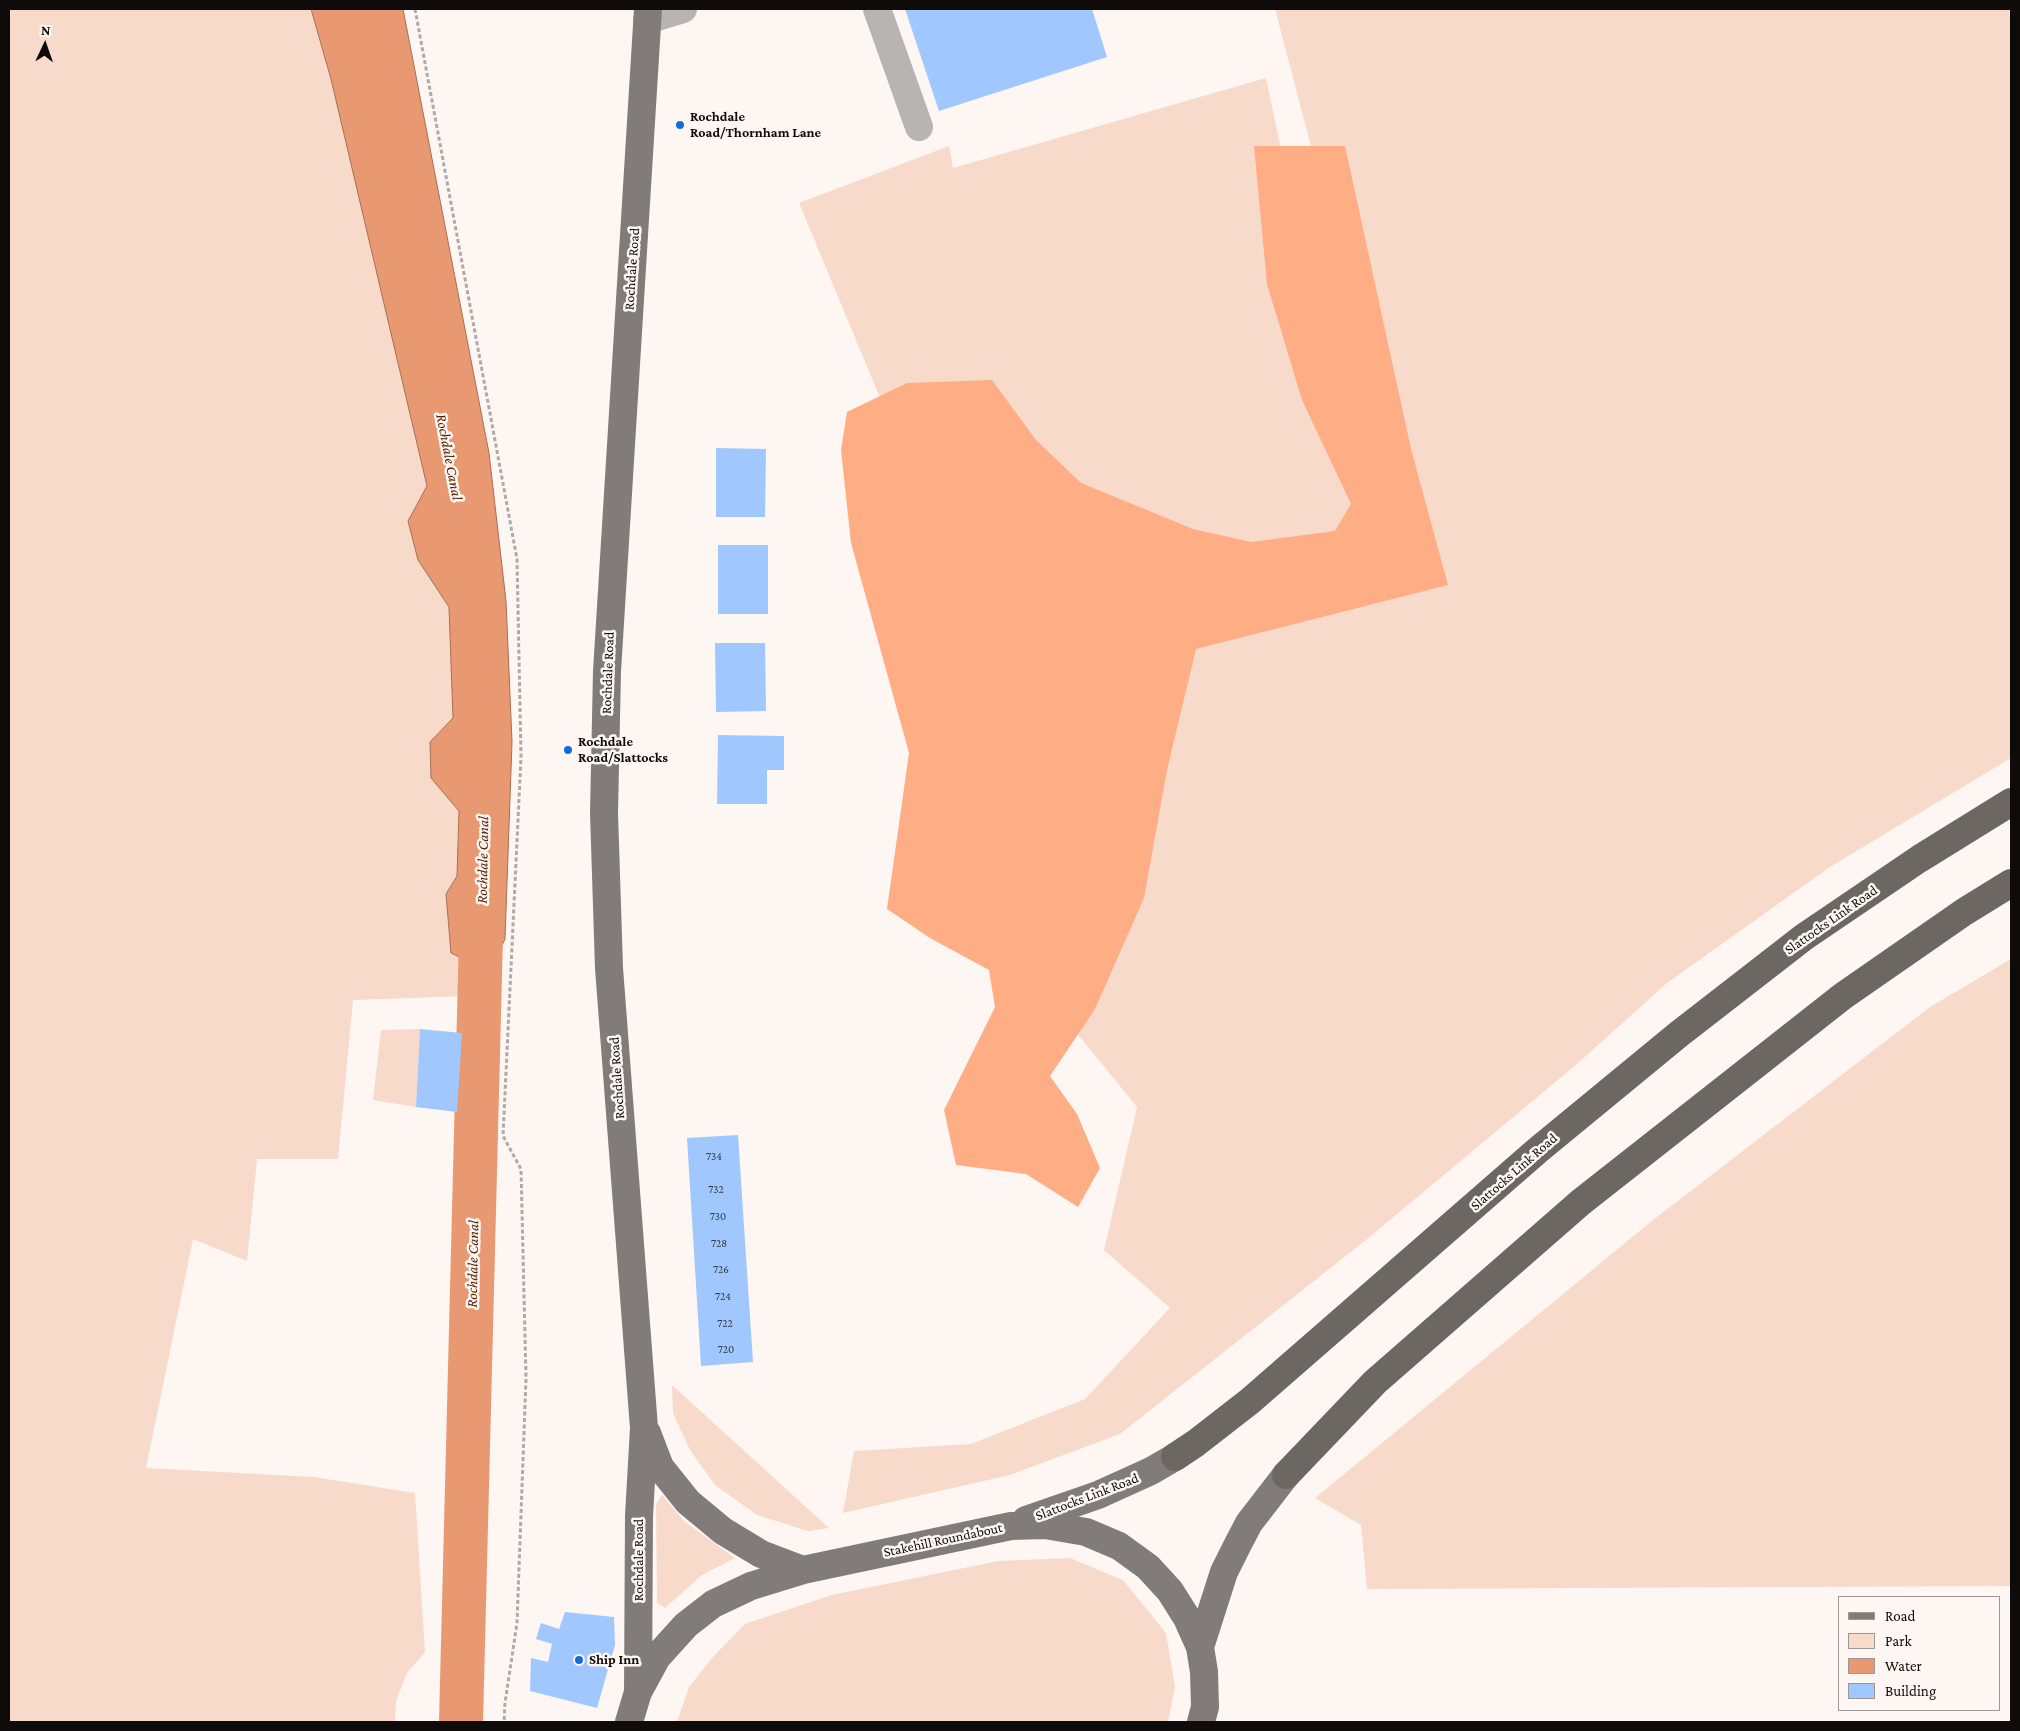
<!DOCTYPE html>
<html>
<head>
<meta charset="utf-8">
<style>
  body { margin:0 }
  #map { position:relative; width:2020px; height:1731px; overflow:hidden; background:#fdf6f2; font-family:"Crimson Pro",serif }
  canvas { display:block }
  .frame { position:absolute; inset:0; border:10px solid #0e0b0a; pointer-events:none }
  .legend { position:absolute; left:1838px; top:1596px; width:162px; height:115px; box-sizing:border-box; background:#fdf6f2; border:1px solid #9d9895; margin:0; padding:6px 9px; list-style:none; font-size:15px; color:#0e0b0a }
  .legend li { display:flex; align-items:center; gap:10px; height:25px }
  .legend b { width:25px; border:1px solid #9d9895 }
  .north { position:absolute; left:20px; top:20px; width:50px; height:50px; -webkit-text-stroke:4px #fdf6f2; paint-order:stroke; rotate:3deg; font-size:14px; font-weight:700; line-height:20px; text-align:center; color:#0e0b0a }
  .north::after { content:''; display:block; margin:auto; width:18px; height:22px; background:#0e0b0a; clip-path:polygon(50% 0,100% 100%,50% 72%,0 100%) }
</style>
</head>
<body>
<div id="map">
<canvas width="2020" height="1731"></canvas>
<div class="frame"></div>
<ul class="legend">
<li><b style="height:6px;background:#817b79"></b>Road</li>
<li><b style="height:14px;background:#f8dacb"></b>Park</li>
<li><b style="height:14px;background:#e89971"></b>Water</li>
<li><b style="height:14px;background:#a1c8fe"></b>Building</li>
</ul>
<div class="north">N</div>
</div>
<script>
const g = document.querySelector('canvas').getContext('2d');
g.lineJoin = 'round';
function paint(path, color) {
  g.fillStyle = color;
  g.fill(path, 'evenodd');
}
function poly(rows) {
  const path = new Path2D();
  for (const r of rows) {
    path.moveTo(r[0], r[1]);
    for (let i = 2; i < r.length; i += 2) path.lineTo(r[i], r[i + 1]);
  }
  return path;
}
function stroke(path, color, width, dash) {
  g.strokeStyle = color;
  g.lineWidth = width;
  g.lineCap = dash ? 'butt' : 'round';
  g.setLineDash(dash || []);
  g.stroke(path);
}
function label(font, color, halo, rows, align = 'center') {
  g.font = font + ' "Crimson Pro",serif';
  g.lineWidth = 5;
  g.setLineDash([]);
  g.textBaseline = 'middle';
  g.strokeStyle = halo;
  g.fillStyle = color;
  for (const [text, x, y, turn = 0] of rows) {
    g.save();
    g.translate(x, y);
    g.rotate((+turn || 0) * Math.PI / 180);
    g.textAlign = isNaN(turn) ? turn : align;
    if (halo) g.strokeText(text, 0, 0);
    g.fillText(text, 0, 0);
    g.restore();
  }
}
paint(poly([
  [9,9,311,9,331,79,427,487,408,521,418,560,449,607,453,718,430,742,431,777,459,811,457,876,446,894,451,953,466,960,466,996,353,1000,338,1159,257,1159,247,1261,193,1239,146,1468,314,1477,415,1493,425,1652,407,1673,396,1701,395,1722,9,1722],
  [1275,9,2011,9,2011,758,1830,867,1667,983,1577,1064,1366,1240,1120,1434,1010,1475,843,1513,854,1451,971,1444,1085,1399,1170,1308,1104,1250,1137,1107,1071,1026,1165,642,1423,574],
  [1266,78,1364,543,1182,560,888,417,799,203,949,146,953,168],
  [2011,959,2011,1586,1367,1589,1361,1525,1315,1498,1653,1220,1930,1007],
  [420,1029,416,1107,373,1100,381,1030],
  [672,1385,829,1528,808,1531,757,1515,715,1485,690,1450,673,1413],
  [662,1495,685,1522,735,1558,702,1575,665,1608,657,1603,656,1504],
  [1070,1558,1123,1580,1166,1633,1175,1687,1168,1722,677,1722,689,1687,712,1658,745,1624,832,1595,998,1561]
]), '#f8dacb');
paint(poly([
  [1254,146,1345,146,1411,449,1448,585,1196,649,1167,770,1144,898,1095,1009,1050,1076,1077,1114,1100,1168,1078,1207,1026,1174,956,1165,944,1110,995,1007,989,970,930,938,887,909,909,753,851,543,841,450,847,412,907,383,992,380,1036,440,1081,483,1193,529,1251,542,1335,531,1351,504,1302,400,1267,284]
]), '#fead84');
const water = poly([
  [311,9,403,9,489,453,506,601,512,742,505,939,491,969,492,997,466,996,466,960,451,953,446,894,457,876,459,811,431,778,430,742,453,718,449,607,418,560,408,521,427,486,331,79,311,9]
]);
paint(water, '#e89971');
stroke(water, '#a76e52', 1);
stroke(poly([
  [461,1722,481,935]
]), '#e89971', 44);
paint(poly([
  [905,9,1092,9,1107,57,939,111],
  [716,448,766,449,765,517,716,517],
  [718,545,768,545,768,614,718,614],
  [715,643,765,643,766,711,716,712],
  [718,735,784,736,784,770,767,770,767,804,717,804],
  [420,1029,462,1033,457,1112,416,1107],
  [738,1135,753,1362,701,1366,687,1138],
  [565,1612,614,1617,615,1645,597,1708,530,1691,531,1658,548,1662,552,1644,536,1639,541,1623,559,1629]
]), '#a1c8fe');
stroke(poly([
  [415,9,517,559,521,757,503,1136,521,1169,526,1378,517,1623,505,1703,504,1722]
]), '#afaaa7', 3, [4, 2.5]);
stroke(poly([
  [877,9,919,127],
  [647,20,683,9]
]), '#b7b4b2', 28);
stroke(poly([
  [647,1433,660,1467,688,1502,723,1531,761,1554,803,1570],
  [1026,1520,1098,1495,1151,1471,1175,1457],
  [1200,1647,1224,1572,1238,1544,1249,1523,1286,1475],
  [638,1692,639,1516,644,1428,609,968,604,813,607,671,648,9],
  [629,1722,638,1692,657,1657,686,1625,713,1604,751,1586,803,1570,1011,1526,1045,1525,1086,1532,1119,1546,1148,1567,1170,1591,1187,1618,1200,1647,1204,1672,1205,1707,1201,1722]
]), '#817b79', 28);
stroke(poly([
  [1175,1457,1196,1443,1250,1401,1538,1150,1679,1034,1804,937,1919,859,2011,802],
  [1286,1475,1375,1382,1581,1202,1843,996,1964,912,2011,883]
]), '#6d6764', 28);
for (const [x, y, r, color] of [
  [680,125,5,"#136dd7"],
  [568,750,5,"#136dd7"],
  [579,1660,5,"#136dd7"]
]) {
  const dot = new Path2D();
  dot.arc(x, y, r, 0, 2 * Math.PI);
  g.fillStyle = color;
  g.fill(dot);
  stroke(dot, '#fdf6f2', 2);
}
label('11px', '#333a47', null, [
  ["734",714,1157],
  ["732",716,1190],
  ["730",718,1217],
  ["728",719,1244],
  ["726",721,1270],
  ["724",723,1297],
  ["722",725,1324],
  ["720",726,1350]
]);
label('bold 14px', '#0e0b0a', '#fdf6f2', [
  ["Rochdale",690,117],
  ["Road/Thornham Lane",690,133],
  ["Rochdale",578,742],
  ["Road/Slattocks",578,758],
  ["Ship Inn",589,1660]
], 'left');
label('14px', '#0e0b0a', '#fdf6f2', [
  ["Rochdale Road",632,269,-86],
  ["Rochdale Road",608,673,-88],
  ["Slattocks Link Road",1831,920,-35],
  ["Rochdale Road",617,1078,-94],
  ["Slattocks Link Road",1514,1172,-41],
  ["Slattocks Link Road",1087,1497,-21],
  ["Stakehill Roundabout",943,1540,-12],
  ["Rochdale Road",639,1560,-90]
]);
label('italic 15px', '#552304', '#fdf6f2', [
  ["Rochdale Canal",449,457,79],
  ["Rochdale Canal",483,860,-89],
  ["Rochdale Canal",473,1264,-89]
]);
</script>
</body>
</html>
